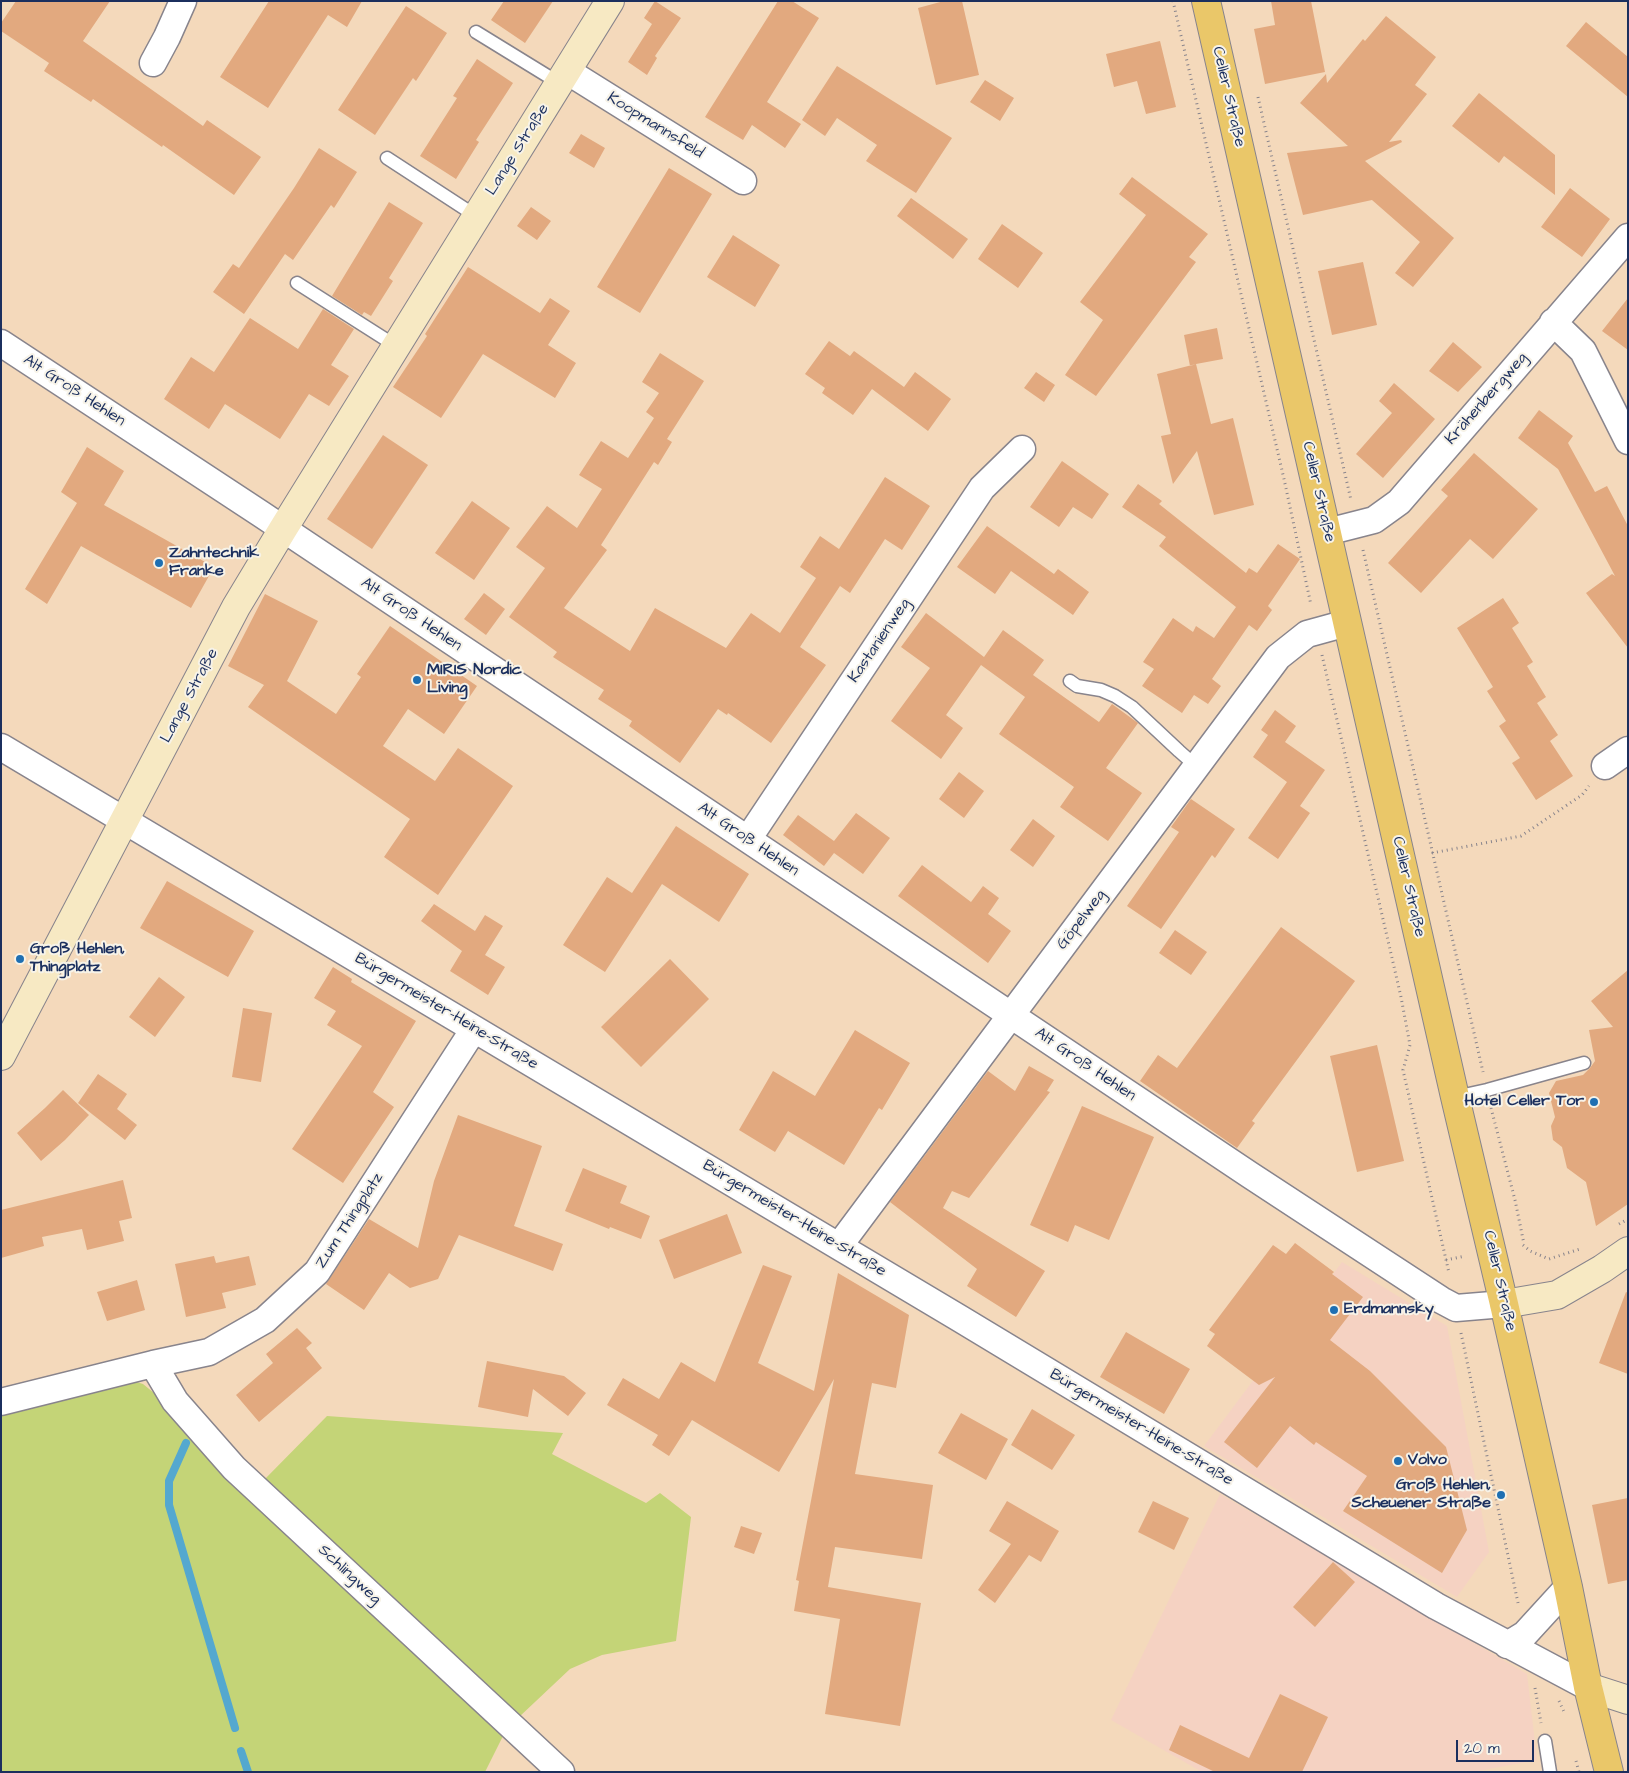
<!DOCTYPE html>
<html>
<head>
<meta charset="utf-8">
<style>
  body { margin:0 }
  #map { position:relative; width:1629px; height:1773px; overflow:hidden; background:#f4d9bb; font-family:"Architects Daughter",sans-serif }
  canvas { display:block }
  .frame { position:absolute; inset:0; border:2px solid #1b2f5e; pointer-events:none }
  .scale { position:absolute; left:1456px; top:1740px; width:78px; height:22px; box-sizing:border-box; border:2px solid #1b2f5e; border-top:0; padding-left:6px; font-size:15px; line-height:18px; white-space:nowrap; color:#1b2f5e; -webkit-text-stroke:4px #f7f3e8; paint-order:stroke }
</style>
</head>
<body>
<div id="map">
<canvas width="1629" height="1773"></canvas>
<div class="frame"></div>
<div class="scale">20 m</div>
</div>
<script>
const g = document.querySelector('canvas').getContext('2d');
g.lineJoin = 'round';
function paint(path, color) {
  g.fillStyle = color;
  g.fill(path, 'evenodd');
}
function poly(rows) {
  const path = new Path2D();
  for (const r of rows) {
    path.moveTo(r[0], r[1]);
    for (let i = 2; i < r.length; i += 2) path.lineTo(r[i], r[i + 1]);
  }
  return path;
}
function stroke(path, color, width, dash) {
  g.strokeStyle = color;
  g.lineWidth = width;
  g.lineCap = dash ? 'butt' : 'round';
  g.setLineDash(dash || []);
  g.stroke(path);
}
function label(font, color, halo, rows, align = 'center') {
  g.font = font + ' "Architects Daughter",sans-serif';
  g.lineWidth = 4;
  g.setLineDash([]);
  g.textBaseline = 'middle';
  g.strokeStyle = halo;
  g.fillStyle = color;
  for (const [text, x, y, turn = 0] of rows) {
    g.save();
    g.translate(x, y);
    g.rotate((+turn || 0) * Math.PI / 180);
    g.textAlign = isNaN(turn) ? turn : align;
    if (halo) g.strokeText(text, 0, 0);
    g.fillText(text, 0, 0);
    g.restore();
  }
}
paint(poly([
  [1342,1262,1447,1326,1489,1552,1457,1597,1204,1446],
  [1220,1494,1527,1674,1537,1760,1473,1772,1202,1772,1111,1720]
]), '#f5d2c2');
paint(poly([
  [127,1379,143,1384,165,1402,503,1736,485,1772,1,1772,1,1412],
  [327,1416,563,1433,552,1454,646,1503,660,1493,691,1517,676,1641,602,1655,570,1669,518,1718,265,1479]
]), '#c4d477');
stroke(poly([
  [186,1443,169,1481,169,1505,235,1728],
  [241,1751,248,1772]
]), '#54a8cf', 8);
paint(poly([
  [16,1,110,1,83,41,203,126,207,120,261,157,234,195,163,145,162,147,93,99,91,102,44,71,49,63,1,31,1,23],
  [269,1,362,1,347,27,328,15,268,108,220,77],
  [504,1,553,1,525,43,491,20],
  [655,1,681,18,655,56,657,58,647,75,628,62,652,24,644,18],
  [778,1,792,1,819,18,767,102,801,124,785,148,752,125,743,140,705,117],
  [944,1,962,1,979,75,936,85,918,8],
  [1271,1,1311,1,1325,72,1265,84,1254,29,1275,25],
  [406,6,447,33,416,81,413,78,375,135,338,110],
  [1386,16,1436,57,1415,85,1427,94,1389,142,1401,140,1402,142,1365,161,1454,238,1413,287,1395,273,1420,242,1372,200,1303,215,1287,153,1348,146,1300,103,1326,74,1327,83,1363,39,1365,41],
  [1586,22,1628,57,1628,97,1566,46],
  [1160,41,1176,107,1146,114,1137,81,1114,87,1106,54],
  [477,59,513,83,476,140,479,142,456,179,420,156,457,98,453,96],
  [837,66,952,138,916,193,866,161,877,145,837,118,825,136,802,120],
  [985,80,1014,98,1000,121,970,102],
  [1479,93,1555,155,1555,195,1504,156,1499,163,1452,126],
  [581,134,605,148,594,168,569,153],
  [319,148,357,172,334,208,331,205,293,260,285,254,244,314,213,292,233,264,239,268,294,188],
  [669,168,712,194,640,313,597,287],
  [1132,177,1208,234,1189,257,1196,262,1096,396,1065,375,1103,320,1080,302,1146,215,1119,194],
  [1570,188,1610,219,1582,257,1541,227],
  [911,198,968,239,953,259,897,216],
  [389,202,423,223,389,278,393,281,371,316,364,312,362,315,332,296],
  [531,207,551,221,537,240,517,226],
  [1002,224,1043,253,1018,288,978,259],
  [733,235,780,265,755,307,707,277],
  [1363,262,1377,325,1332,335,1318,271],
  [468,267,540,313,550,298,570,311,548,345,576,363,555,398,483,354,441,418,393,387,427,336,425,334],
  [1628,298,1628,350,1602,331],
  [323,309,354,329,331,365,349,376,329,406,309,394,280,439,225,404,209,429,164,399,191,357,214,372,250,318,298,349],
  [1217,328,1223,359,1196,364,1211,424,1233,418,1254,505,1214,515,1197,451,1173,484,1161,436,1171,434,1157,374,1196,364,1190,366,1184,335],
  [829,341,850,356,854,351,904,387,915,372,951,399,928,431,872,389,853,415,822,393,825,388,805,374],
  [1453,342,1482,367,1458,392,1429,371],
  [660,353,704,381,667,439,672,442,658,465,654,462,601,545,607,550,564,608,630,651,655,608,726,648,751,613,780,633,816,578,800,567,820,536,839,549,885,477,930,506,902,550,885,539,850,593,840,586,800,647,826,665,771,743,728,713,727,715,718,709,680,763,629,726,632,721,598,699,604,690,553,657,557,652,509,617,545,568,516,547,547,506,577,528,602,489,579,475,601,441,628,458,654,418,646,412,659,393,642,382],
  [1036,372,1055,385,1044,402,1024,388],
  [1394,383,1435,419,1383,478,1356,454,1392,413,1379,401],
  [1539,410,1573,436,1568,443,1595,492,1607,486,1628,526,1628,648,1586,593,1612,574,1615,576,1558,469,1518,438],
  [383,435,428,465,372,549,327,519],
  [87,447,124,471,104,505,214,567,191,608,81,546,47,604,25,589,77,503,61,492],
  [1474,453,1538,509,1493,559,1470,539,1421,593,1388,563,1448,496,1441,490],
  [1062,461,1109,494,1092,519,1073,507,1059,527,1030,507],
  [1138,484,1162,501,1159,504,1246,573,1249,568,1257,573,1278,544,1300,559,1268,606,1272,610,1257,631,1249,625,1212,679,1221,686,1208,704,1194,695,1182,713,1142,686,1154,669,1143,662,1173,618,1193,632,1196,626,1214,638,1236,607,1159,546,1166,537,1122,507],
  [472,501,510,528,474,580,435,553],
  [987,526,1054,574,1058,569,1089,592,1073,615,1011,571,995,594,957,567],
  [484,593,505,609,486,635,464,619],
  [265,594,318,621,287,681,336,714,361,677,357,674,390,626,477,686,444,734,408,709,383,746,435,781,458,748,513,786,438,895,384,857,410,819,248,707,264,685,228,666],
  [1503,598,1519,623,1512,628,1533,662,1527,666,1546,697,1537,703,1558,735,1550,741,1573,776,1536,800,1512,763,1520,758,1499,726,1506,721,1487,691,1493,687,1457,628],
  [926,613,984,657,1003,630,1044,660,1033,675,1099,722,1112,704,1138,723,1106,768,1142,793,1108,841,1060,807,1074,787,999,734,1025,697,981,665,946,715,963,728,941,759,891,721,930,668,901,647],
  [1275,710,1296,726,1285,742,1325,770,1300,806,1310,813,1278,859,1248,838,1287,782,1253,757,1268,735,1261,730],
  [959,772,984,791,964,818,939,799],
  [1191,799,1235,829,1215,858,1212,855,1161,929,1127,906,1179,832,1171,827],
  [856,813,890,838,863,874,834,853,824,866,783,835,798,815,834,841],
  [1033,819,1055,836,1033,867,1010,850],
  [676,826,749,874,719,922,662,884,605,972,563,945,607,877,632,893],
  [922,865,971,902,983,886,999,898,988,914,1011,931,988,963,898,896],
  [167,881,254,931,228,977,140,928],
  [434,904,475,931,485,915,503,926,485,955,505,967,488,995,450,971,462,951,421,921],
  [1281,927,1355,981,1252,1121,1255,1123,1237,1148,1140,1081,1158,1055,1177,1068],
  [1175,930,1207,952,1191,975,1159,953],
  [670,959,709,999,641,1067,601,1027],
  [333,967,352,979,351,982,416,1021,373,1092,394,1107,343,1183,292,1149,362,1046,327,1025,336,1011,314,998],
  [1628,970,1628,1204,1596,1226,1586,1182,1567,1168,1562,1147,1553,1140,1551,1126,1555,1117,1549,1093,1556,1081,1583,1075,1590,1068,1595,1061,1589,1030,1613,1027,1591,1001],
  [159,977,185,997,155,1037,129,1017],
  [243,1008,272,1013,261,1082,232,1077],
  [855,1030,910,1063,882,1110,879,1108,844,1165,788,1131,775,1152,739,1130,773,1071,815,1096],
  [1377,1045,1404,1161,1357,1172,1330,1056],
  [1029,1066,1054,1080,1047,1091,1050,1092,969,1198,952,1191,943,1208,1045,1271,1016,1317,967,1286,977,1269,890,1202,988,1071,1015,1091],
  [98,1074,127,1094,117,1109,137,1125,125,1140,78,1103],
  [63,1090,89,1115,65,1140,41,1161,17,1133,45,1108],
  [1082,1106,1154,1137,1109,1240,1075,1225,1068,1242,1030,1225],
  [458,1115,542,1146,514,1226,563,1244,553,1271,459,1235,438,1279,410,1288,389,1273,364,1310,326,1284,369,1219,418,1248,434,1181],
  [583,1168,627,1186,620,1203,650,1216,641,1239,610,1227,609,1229,565,1211],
  [123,1180,132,1218,119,1221,124,1241,87,1250,82,1229,42,1237,44,1246,1,1258,1,1210],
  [727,1214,742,1253,674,1279,659,1240],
  [1295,1243,1334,1272,1332,1274,1363,1297,1330,1340,1370,1371,1446,1447,1467,1530,1442,1573,1343,1511,1367,1476,1316,1442,1314,1445,1290,1426,1257,1468,1224,1442,1275,1377,1259,1385,1207,1346,1215,1334,1209,1330,1273,1245,1286,1254],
  [214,1256,216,1263,249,1256,256,1285,222,1293,226,1308,186,1317,175,1264],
  [763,1265,792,1276,758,1363,814,1391,838,1273,909,1315,896,1388,872,1383,855,1474,933,1485,922,1559,835,1547,828,1587,921,1603,900,1726,825,1714,840,1619,794,1611,799,1581,796,1580,834,1379,779,1472,692,1420,669,1456,652,1445,658,1435,607,1405,623,1378,659,1399,681,1362,715,1382],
  [137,1280,145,1310,107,1321,97,1292],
  [1626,1292,1628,1293,1628,1374,1599,1363],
  [297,1328,312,1343,306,1348,322,1368,259,1422,236,1395,273,1363,266,1354],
  [1126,1332,1190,1369,1164,1414,1100,1377],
  [487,1361,564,1376,586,1393,568,1416,533,1389,528,1417,478,1407],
  [1032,1409,1075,1435,1052,1470,1011,1445],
  [961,1413,1008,1439,986,1480,938,1453],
  [1628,1498,1628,1580,1608,1584,1592,1505],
  [1007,1501,1059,1531,1041,1562,1029,1555,995,1603,978,1590,1011,1544,989,1531],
  [1153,1501,1189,1518,1174,1550,1138,1532],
  [741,1526,762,1533,754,1554,734,1547],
  [1333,1562,1355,1582,1315,1627,1293,1607],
  [1280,1694,1328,1717,1302,1772,1215,1772,1169,1750,1180,1725,1249,1758]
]), '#e2a97f');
const lane = poly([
  [476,32,559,83],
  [387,158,476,216],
  [297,283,396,346],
  [1070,681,1077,686,1101,690,1115,696,1132,707,1179,751,1196,766],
  [1455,1097,1487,1090,1584,1063],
  [1545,1741,1550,1772]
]);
const street = poly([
  [153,63,167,37,183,1],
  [567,71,743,181],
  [1553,322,1583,351,1628,441],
  [1,343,261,514,1250,1175,1441,1300,1456,1308,1504,1304],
  [1327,532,1374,520,1399,502,1628,237],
  [1,747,959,1318,1436,1606,1588,1687],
  [1605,766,1628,750],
  [748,839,982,488,1022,449],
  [839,1246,1278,657,1307,634,1347,623],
  [153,1364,175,1401,234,1468,561,1772],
  [1,1402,153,1364,209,1352,265,1320,317,1272,474,1029],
  [1507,1645,1525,1634,1568,1587]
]);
const secondary = poly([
  [1,1056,236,607,283,529,610,1],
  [1504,1304,1557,1295,1602,1269,1628,1251],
  [1588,1687,1628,1700]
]);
const primary = poly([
  [1206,1,1455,1097,1504,1304,1568,1587,1588,1687,1609,1772]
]);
stroke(lane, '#88848c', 15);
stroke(street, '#88848c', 29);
stroke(secondary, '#88848c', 30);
stroke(primary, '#88848c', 30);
stroke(poly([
  [1173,1,1284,479,1311,605],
  [1258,97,1351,500],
  [1363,550,1483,1072],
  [1322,655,1401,997,1410,1045,1403,1070,1449,1273],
  [1432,853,1521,836,1582,795,1589,786],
  [1491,1108,1515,1200,1524,1244],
  [1619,1224,1628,1219],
  [1523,1245,1530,1251,1549,1259,1580,1249],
  [1446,1260,1465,1256],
  [1461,1333,1518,1603],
  [1535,1688,1541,1723],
  [1559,1701,1565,1714],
  [1576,1761,1579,1772]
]), '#88848c', 3, [1, 4]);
stroke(lane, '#fff', 12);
stroke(street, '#fff', 26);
stroke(secondary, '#f7e9c3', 28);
stroke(primary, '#eac769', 28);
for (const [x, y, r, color] of [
  [159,563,5,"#1f6fb2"],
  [417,680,5,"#1f6fb2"],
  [20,959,5,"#1f6fb2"],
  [1594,1102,5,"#1f6fb2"],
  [1334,1310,5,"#1f6fb2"],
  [1398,1461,5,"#1f6fb2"],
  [1501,1495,5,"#1f6fb2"]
]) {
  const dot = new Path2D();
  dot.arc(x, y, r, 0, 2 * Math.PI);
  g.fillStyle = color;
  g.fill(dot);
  stroke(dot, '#f7f3e8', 2);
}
label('16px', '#1b2f5e', '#f7f3e8', [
  ["Celler Straße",1228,97,77],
  ["Koopmannsfeld",655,126,32],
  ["Lange Straße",518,150,-58],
  ["Alt Groß Hehlen",74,391,33],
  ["Krähenbergweg",1487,399,-49],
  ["Celler Straße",1318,492,77],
  ["Alt Groß Hehlen",411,615,34],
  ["Kastanienweg",880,641,-56],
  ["Lange Straße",190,696,-62],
  ["Alt Groß Hehlen",748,840,34],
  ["Celler Straße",1408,887,77],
  ["Göpelweg",1082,920,-53],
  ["Bürgermeister-Heine-Straße",446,1012,31],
  ["Alt Groß Hehlen",1085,1065,34],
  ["Bürgermeister-Heine-Straße",794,1219,31],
  ["Zum Thingplatz",350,1221,-57],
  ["Celler Straße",1499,1281,77],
  ["Bürgermeister-Heine-Straße",1141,1428,31],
  ["Schlingweg",349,1575,43]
]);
label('bold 16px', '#1b2f5e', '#f7f3e8', [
  ["Zahntechnik",169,554],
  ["Franke",169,572],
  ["MIRIS Nordic",427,671],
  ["Living",427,689],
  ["Groß Hehlen,",30,950],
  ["Thingplatz",30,968],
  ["Hotel Celler Tor",1584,1102,"right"],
  ["Erdmannsky",1344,1310],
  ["Volvo",1408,1461],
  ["Groß Hehlen,",1491,1486,"right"],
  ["Scheuener Straße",1491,1504,"right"]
], 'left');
</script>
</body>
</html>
